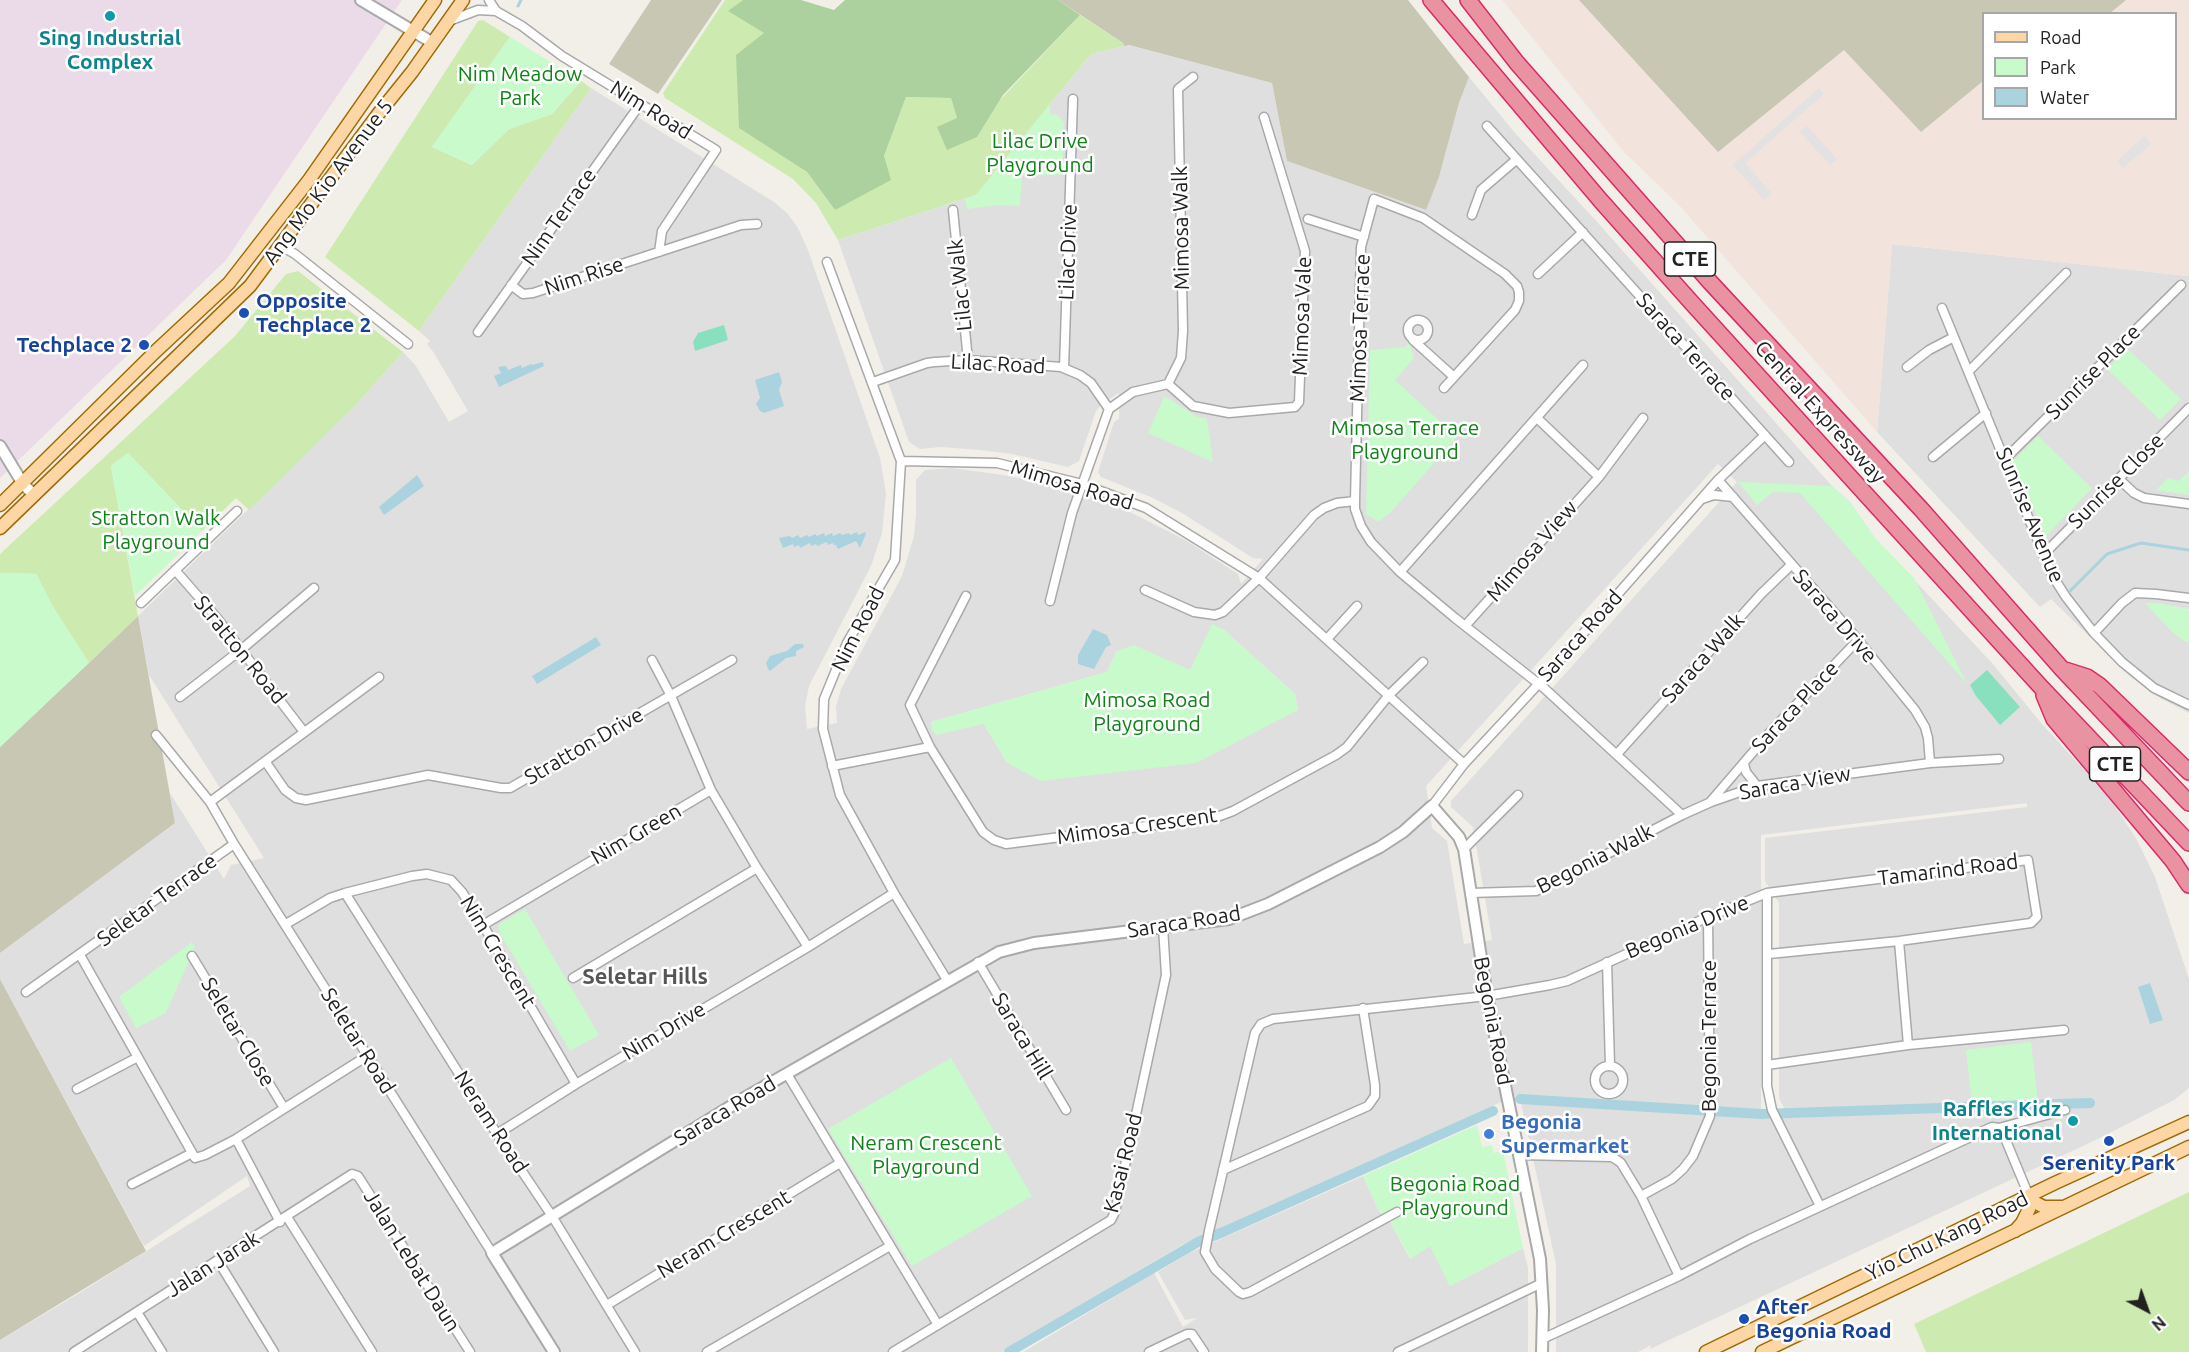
<!DOCTYPE html>
<html>
<head>
<meta charset="utf-8">
<style>
  body { margin:0 }
  #map { position:relative; width:2189px; height:1352px; overflow:hidden; background:#f2efe9; font-family:Ubuntu,sans-serif }
  canvas { display:block }
  .legend { position:absolute; left:1982px; top:12px; width:195px; height:108px; box-sizing:border-box; background:#fff; border:2px solid #a7a7a7; margin:0; padding:8px 10px; list-style:none; font-size:18px; color:#222 }
  .legend li { display:flex; align-items:center; gap:12px; height:30px }
  .legend b { width:30px; border:2px solid #a7a7a7 }
  .north { position:absolute; left:2117px; top:1280px; width:60px; height:60px; -webkit-text-stroke:4px #fff; paint-order:stroke; rotate:139deg; font-size:16px; font-weight:700; line-height:24px; text-align:center; color:#222 }
  .north::after { content:''; display:block; margin:auto; width:21px; height:27px; background:#222; clip-path:polygon(50% 0,100% 100%,50% 72%,0 100%) }
</style>
</head>
<body>
<div id="map">
<canvas width="2189" height="1352"></canvas>
<ul class="legend">
<li><b style="height:8px;background:#fcd6a4"></b>Road</li>
<li><b style="height:16px;background:#c8facc"></b>Park</li>
<li><b style="height:16px;background:#aad3df"></b>Water</li>
</ul>
<div class="north">N</div>
</div>
<script>
const g = document.querySelector('canvas').getContext('2d');
g.lineJoin = 'round';
function paint(path, color) {
  g.fillStyle = color;
  g.fill(path, 'evenodd');
}
function poly(rows) {
  const path = new Path2D();
  for (const r of rows) {
    if (r.length === 3) {
      path.moveTo(r[0] + r[2], r[1]);
      path.arc(r[0], r[1], r[2], 0, 2 * Math.PI);
      continue;
    }
    path.moveTo(r[0], r[1]);
    for (let i = 2; i < r.length; i += 2) path.lineTo(r[i], r[i + 1]);
  }
  return path;
}
function stroke(path, color, width, dash) {
  g.strokeStyle = color;
  g.lineWidth = width;
  g.lineCap = dash ? 'butt' : 'round';
  g.setLineDash(dash || []);
  g.stroke(path);
}
function label(font, color, halo, rows, align = 'center') {
  g.font = font + ' Ubuntu,sans-serif';
  g.lineWidth = 5;
  g.setLineDash([]);
  g.textBaseline = 'middle';
  g.strokeStyle = halo;
  g.fillStyle = color;
  for (const [text, x, y, turn = 0] of rows) {
    g.save();
    g.translate(x, y);
    g.rotate((+turn || 0) * Math.PI / 180);
    g.textAlign = isNaN(turn) ? turn : align;
    if (halo) g.strokeText(text, 0, 0);
    g.fillText(text, 0, 0);
    g.restore();
  }
}
paint(poly([
  [1128,45,1272,83,1287,161,1425,210,1439,177,1459,103,1469,77,1515,133,1598,223,1832,486,1850,502,1875,538,1992,663,2042,724,2109,797,2137,840,2155,877,2189,979,2189,1088,2174,1100,2100,1138,1650,1349,1651,1345,1638,1352,1556,1352,1556,1264,1519,1094,1182,1245,1002,1352,0,1352,0,1340,73,1297,250,1186,247,1176,144,1246,0,979,0,953,175,823,170,793,224,879,231,865,264,858,149,675,138,616,355,406,403,352,416,366,449,422,468,411,434,353,427,344,430,341,419,331,591,88,774,202,787,213,798,228,808,250,880,458,886,493,882,533,871,566,809,686,805,706,807,729,837,723,836,707,841,689,902,576,914,536,916,514,916,480,925,470,952,468,1003,475,1043,483,1092,497,1126,510,1187,541,1238,574,1241,584,1263,559,1253,558,1182,513,1153,498,1101,477,1098,472,1114,422,1119,419,1119,393,1102,404,1096,411,1079,461,1068,467,1012,454,980,450,941,447,920,449,909,442,838,240,976,195,1091,54],
  [1718,464,1737,482,1451,801,1451,807,1473,827,1492,940,1464,944,1447,841,1432,828,1426,786],
  [1223,629,1295,694,1298,710,1007,763,984,724,931,722,1107,672,1117,651,1190,670],
  [2027,803,2027,807,1765,838,1765,881,1779,903,1779,1098,1785,1110,2091,1099,2093,1106,1761,1119,1761,835],
  [1892,244,2189,276,2189,713,2160,698,2130,676,2051,599,2040,607,1877,432],
  [1363,1176,1379,1211,1392,1225,1410,1259,1430,1245,1450,1286,1523,1248,1528,1268,1528,1352,1023,1352,1154,1273,1183,1327,1197,1318,1185,1320,1158,1272,1189,1253]
]), '#e0dfdf');
paint(poly([
  [0,0,402,0,226,260,0,478]
]), '#ebdbe8');
paint(poly([
  [1502,0,2189,0,2189,276,1892,244,1877,432,1679,205,1624,152],
  [1984,14,2176,14,2176,118,1984,118]
]), '#f3e3dd');
paint(poly([
  [651,0,722,0,658,94,609,64],
  [1058,0,1408,0,1469,77,1459,103,1439,177,1426,210,1287,161,1272,83,1129,45,1124,46,1123,43],
  [1579,0,2126,0,2110,13,1984,14,1983,81,1921,132,1844,50,1718,152],
  [138,616,175,823,0,953,0,747],
  [0,979,146,1251,0,1340]
]), '#c7c7b4');
paint(poly([
  [725,0,743,0,729,11,765,33,739,127,807,172,835,210,884,156,906,97,951,98,957,118,977,136,1000,100,1080,15,1123,43,1124,46,1091,54,976,195,838,240,816,203,793,179,665,98,663,93],
  [483,20,510,37,432,147,472,165,509,129,552,114,581,81,591,88,419,331,325,257,478,21],
  [298,271,403,352,355,406,249,510,236,498,202,531,128,453,111,466,138,616,89,663,53,607,36,574,0,573,0,554,235,336,286,274],
  [2189,1192,2189,1352,1926,1352,1914,1324]
]), '#cdebb0');
paint(poly([
  [743,0,801,0,834,10,845,0,1058,0,1080,15,1003,95,977,137,947,150,937,127,957,118,951,98,906,97,884,156,891,180,835,210,807,172,739,128,736,55,764,33,728,11]
]), '#add19e');
paint(poly([
  [510,37,581,81,552,114,509,129,472,165,432,147],
  [1050,104,1050,114,1057,115,1064,122,1062,175,1022,175,1020,206,1000,205,967,209,965,199,976,195],
  [1409,343,1414,358,1395,380,1457,437,1391,512,1381,520,1377,521,1366,514,1370,350,1405,347],
  [2128,349,2181,399,2160,420,2107,369],
  [1164,397,1170,399,1195,416,1207,419,1213,462,1148,433],
  [2038,436,2092,488,2046,536,2012,462],
  [128,453,202,531,135,596,111,466],
  [2189,471,2189,495,2156,490,2168,478,2179,481],
  [1738,482,1832,486,1850,502,1875,538,1914,578,1967,684,1800,493,1773,492,1757,505],
  [0,573,36,574,53,607,89,663,0,747],
  [2145,603,2158,603,2189,609,2189,644,2173,633],
  [1212,624,1223,629,1295,694,1298,710,1196,763,1041,781,1007,763,984,724,936,735,932,730,931,722,1107,672,1117,651,1134,645,1190,670],
  [525,909,599,1035,570,1051,498,930,499,924],
  [192,942,195,947,166,1013,136,1028,119,997],
  [2031,1042,2038,1101,1972,1103,1966,1050],
  [951,1058,1032,1196,912,1266,828,1129],
  [1477,1125,1482,1147,1492,1145,1494,1153,1503,1151,1523,1248,1450,1286,1430,1246,1411,1259,1392,1225,1379,1211,1363,1176]
]), '#c8facc');
paint(poly([
  [724,325,728,340,695,351,693,342,698,333],
  [1987,670,2020,707,2000,725,1976,696,1970,685]
]), '#88e0be');
paint(poly([
  [1819,88,1824,94,1745,163,1772,194,1764,200,1733,165],
  [1807,126,1837,159,1830,165,1800,132],
  [2144,136,2151,144,2123,168,2117,161]
]), '#e2e2e2');
paint(poly([
  [543,362,544,366,499,387,494,376,501,373,498,367,506,366,508,370,521,365,522,368,531,364,532,365],
  [779,372,782,382,779,390,784,406,764,413,760,411,756,404,760,398,755,380],
  [417,475,424,486,384,515,379,507],
  [857,532,858,535,865,532,866,534,860,548,856,541,838,549,836,545,834,545,833,543,828,545,827,542,817,546,816,544,811,546,810,543,800,548,799,545,794,547,793,544,783,548,779,538,790,536,792,538,798,535,800,538,807,535,809,537,815,534,817,536,824,533,825,536,832,533,833,536,840,533,842,535,849,533,850,535],
  [1093,629,1107,635,1111,645,1106,647,1094,669,1078,664,1078,655],
  [596,637,601,645,537,684,532,676],
  [795,644,803,644,804,647,796,651,796,656,786,658,770,671,768,669,766,663,770,656,787,651],
  [2150,983,2163,1020,2150,1024,2138,987]
]), '#aad3df');
stroke(poly([
  [518,6,521,0],
  [2070,591,2107,554,2141,543,2189,550]
]), '#aad3df', 3);
stroke(poly([
  [1520,1099,1761,1114,2090,1103],
  [1009,1352,1198,1242,1223,1232,1493,1111]
]), '#aad3df', 10);
const minor = poly([
  [496,11,522,26,562,56,716,150,662,231,659,252],
  [449,21,478,10,496,11,489,0],
  [1487,126,1789,462],
  [953,210,968,360],
  [1472,215,1481,190,1517,159],
  [1308,219,1364,237],
  [281,246,295,254,408,344],
  [827,262,901,461,895,560,847,643,824,699,823,729,840,795,894,893,947,980],
  [1538,274,1583,232],
  [511,285,523,294,533,293,741,225,757,224],
  [1942,308,2052,575,2066,597,2094,633,2122,662,2154,688,2189,705],
  [1418,330,10],
  [478,332,641,103],
  [1413,340,1454,377],
  [1907,367,1929,350,1954,337],
  [1064,368,1073,99],
  [1969,371,2066,273],
  [873,382,927,363,935,362,968,360,1061,367,1080,375,1091,383,1109,409],
  [1168,384,1193,406,1229,413,1295,407,1299,402,1305,251,1264,117],
  [1168,384,1181,358,1183,331,1178,89,1193,77],
  [1444,388,1515,310,1519,301,1519,292,1517,286,1505,274,1423,218,1374,199,1361,247,1355,501,1355,509,1361,526,1371,542,1400,572,1455,618,1544,688,1682,815],
  [1537,418,1599,477],
  [1933,457,1986,413],
  [2005,459,2181,285],
  [901,461,997,463,1082,484,1146,508,1259,578,1464,764],
  [2119,479,2134,493,2144,498,2189,504],
  [1718,480,1853,634,1915,710,1925,727,1928,738,1930,763],
  [1702,499,1714,495,1733,497],
  [2043,555,2189,408],
  [175,570,217,618,304,732],
  [1400,572,1583,365],
  [1145,590,1194,612,1215,615,1223,612,1259,578,1314,515,1324,508,1337,503,1355,501],
  [966,596,910,705,930,747,983,832,994,840,1006,844,1217,817,1233,811,1336,755,1347,747,1389,695,1423,662],
  [1050,601,1072,513,1109,409,1133,392,1168,384],
  [141,603,237,511],
  [1465,626,1599,477,1643,418],
  [2094,633,2122,603,2135,593,2156,594,2189,598],
  [1327,639,1357,606],
  [652,660,671,696,711,790,757,868,808,947],
  [180,697,242,649,314,588],
  [156,735,210,802,234,844,492,1253],
  [1617,754,1761,594,1791,565],
  [265,761,285,790,296,798,306,800,428,775,501,788,510,788,732,660],
  [1744,764,1746,772,1757,786],
  [832,766,930,747],
  [1711,801,1771,731,1858,640],
  [210,802,379,677],
  [1432,806,1464,764,1544,678,1718,480,1765,435],
  [1464,849,1518,795],
  [345,893,497,1134,552,1216,635,1352],
  [1470,893,1536,891,1682,815,1711,802,1757,786,1930,763,1999,759],
  [1767,893,1767,1086,1772,1110,1820,1206],
  [286,924,330,898,345,893,412,876,427,874,451,880,462,892,483,925,576,1084],
  [483,925,711,790],
  [1899,941,1908,1045],
  [80,955,195,1158,205,1155,236,1139,367,1056],
  [192,956,284,1108],
  [978,962,1066,1110],
  [1607,962,1610,1065],
  [573,978,757,868],
  [26,992,234,844],
  [1767,1065,1908,1045,2064,1030],
  [1609,1080,14],
  [787,1074,938,1325],
  [77,1089,138,1057],
  [1999,1128,2065,1110],
  [497,1134,576,1084,808,947,894,893],
  [236,1139,280,1222],
  [1519,1155,1612,1157,1617,1160,1621,1163,1641,1196,1679,1276],
  [1223,1170,1368,1106,1375,1096,1375,1085,1363,1008],
  [132,1184,192,1153],
  [1641,1196,1672,1179,1683,1169,1693,1156,1710,1116,1708,917],
  [1397,1212,1250,1292,1243,1294,1239,1292,1215,1269,1205,1252,1209,1231,1255,1033,1261,1024,1273,1019,1487,996,1550,985,1567,981,1708,917,1767,893,2028,860,2037,917,2031,923,1899,941,1769,954],
  [287,1217,372,1352],
  [218,1261,274,1352],
  [607,1305,840,1163],
  [137,1312,162,1352],
  [1542,1339,1679,1276,1750,1239,1992,1127,1999,1128,2002,1131,2029,1196],
  [74,1352,352,1174,358,1176,470,1352],
  [707,1352,890,1246],
  [893,1352,1111,1220,1115,1212,1166,975,1163,927],
  [1149,1352,1187,1334,1192,1334,1204,1352],
  [1398,1352,1542,1283]
]);
const tertiary = poly([
  [361,0,433,43],
  [0,446,23,484,34,495],
  [554,1352,492,1253,746,1097,999,952,1034,943,1229,919,1268,904,1380,847,1403,832,1432,806,1459,837,1464,849,1487,996,1540,1259,1543,1310,1542,1352]
]);
const primary = poly([
  [0,505,156,351,229,283,309,180,435,0],
  [0,528,250,286,379,113,412,72,463,0],
  [2029,1196,2034,1202,2044,1207,2063,1207],
  [2015,1231,2022,1223,2029,1209,2029,1196],
  [1706,1352,2055,1183,2189,1122],
  [1762,1352,2189,1147]
]);
const motorway = poly([
  [1431,0,1601,201,1691,302,2040,686,2189,843],
  [1468,0,1517,63,1710,282,1921,509,2062,669,2189,803],
  [2065,670,2087,677,2100,686,2189,772],
  [2044,695,2054,719,2173,861,2189,885]
]);
stroke(minor, '#a9a9a9', 11);
stroke(tertiary, '#a9a9a9', 14);
stroke(primary, '#a06b00', 15);
stroke(motorway, '#dc2a67', 18);
stroke(minor, '#fff', 8);
stroke(tertiary, '#fff', 10);
stroke(primary, '#fcd6a4', 12);
stroke(motorway, '#e892a2', 15);
for (const [x, y, r, color] of [
  [110,16,6,"#0f9aa8"],
  [244,313,6,"#1a4fb4"],
  [144,345,6,"#1a4fb4"],
  [2073,1121,6,"#0f9aa8"],
  [1489,1134,6,"#3f7fe0"],
  [2109,1141,6,"#1a4fb4"],
  [1744,1319,6,"#1a4fb4"]
]) {
  const dot = new Path2D();
  dot.arc(x, y, r, 0, 2 * Math.PI);
  g.fillStyle = color;
  g.fill(dot);
  stroke(dot, '#fff', 2);
}
for (const [x, y, w] of [
  [1690,259,51],
  [2115,764,51]
]) {
  const box = new Path2D();
  box.roundRect(x - w / 2, y - 17, w, 34, 4.5);
  g.fillStyle = '#fff';
  g.fill(box);
  stroke(box, '#222', 1.5);
}
label('bold 20px', '#222', null, [
  ["CTE",1690,259],
  ["CTE",2115,764]
]);
label('bold 21px', '#0d838f', '#fff', [
  ["Sing Industrial",110,38],
  ["Complex",110,62],
  ["Raffles Kidz",2061,1109,"right"],
  ["International",2061,1133,"right"]
]);
label('21px', '#0c8416', '#fff', [
  ["Nim Meadow",520,74],
  ["Park",520,98],
  ["Lilac Drive",1040,141],
  ["Playground",1040,165],
  ["Mimosa Terrace",1405,428],
  ["Playground",1405,452],
  ["Stratton Walk",156,518],
  ["Playground",156,542],
  ["Mimosa Road",1147,700],
  ["Playground",1147,724],
  ["Neram Crescent",926,1143],
  ["Playground",926,1167],
  ["Begonia Road",1455,1184],
  ["Playground",1455,1208]
]);
label('21px', '#222', '#fff', [
  ["Nim Road",651,110,32],
  ["Ang Mo Kio Avenue 5",328,182,-53],
  ["Nim Terrace",559,217,-55],
  ["Mimosa Walk",1181,228,-91],
  ["Lilac Drive",1068,252,-88],
  ["Nim Rise",584,276,-18],
  ["Lilac Walk",960,285,-96],
  ["Mimosa Vale",1302,316,-88],
  ["Mimosa Terrace",1360,328,-88],
  ["Saraca Terrace",1686,347,48],
  ["Lilac Road",998,364,3],
  ["Sunrise Place",2093,372,-45],
  ["Central Expressway",1820,412,48],
  ["Sunrise Close",2116,481,-45],
  ["Mimosa Road",1072,485,17],
  ["Sunrise Avenue",2030,515,67],
  ["Mimosa View",1532,551,-49],
  ["Saraca Drive",1835,616,49],
  ["Nim Road",858,629,-63],
  ["Saraca Road",1580,636,-48],
  ["Stratton Road",240,650,51],
  ["Saraca Walk",1703,658,-48],
  ["Saraca Place",1795,707,-47],
  ["Stratton Drive",584,746,-30],
  ["Saraca View",1795,783,-10],
  ["Mimosa Crescent",1137,826,-8],
  ["Nim Green",636,834,-30],
  ["Begonia Walk",1595,859,-27],
  ["Tamarind Road",1948,870,-7],
  ["Seletar Terrace",157,900,-36],
  ["Saraca Road",1184,922,-9],
  ["Begonia Drive",1687,927,-23],
  ["Nim Crescent",498,952,59],
  ["Begonia Road",1493,1021,79],
  ["Nim Drive",664,1031,-31],
  ["Seletar Close",238,1032,59],
  ["Saraca Hill",1022,1036,59],
  ["Begonia Terrace",1709,1036,-90],
  ["Seletar Road",358,1041,58],
  ["Saraca Road",725,1111,-31],
  ["Neram Road",491,1122,57],
  ["Kasai Road",1123,1163,-76],
  ["Neram Crescent",724,1234,-31],
  ["Yio Chu Kang Road",1947,1236,-26],
  ["Jalan Lebat Daun",412,1261,58],
  ["Jalan Jarak",213,1264,-32]
]);
label('bold 21px', '#164399', '#fff', [
  ["Opposite",256,301],
  ["Techplace 2",256,325],
  ["Techplace 2",132,345,"right"],
  ["Serenity Park",2109,1163,"center"],
  ["After",1756,1307],
  ["Begonia Road",1756,1331]
], 'left');
label('bold 21px', '#366cbe', '#fff', [
  ["Begonia",1501,1122],
  ["Supermarket",1501,1146]
], 'left');
label('bold 22px', '#555', '#fff', [
  ["Seletar Hills",645,977]
]);
</script>
</body>
</html>
